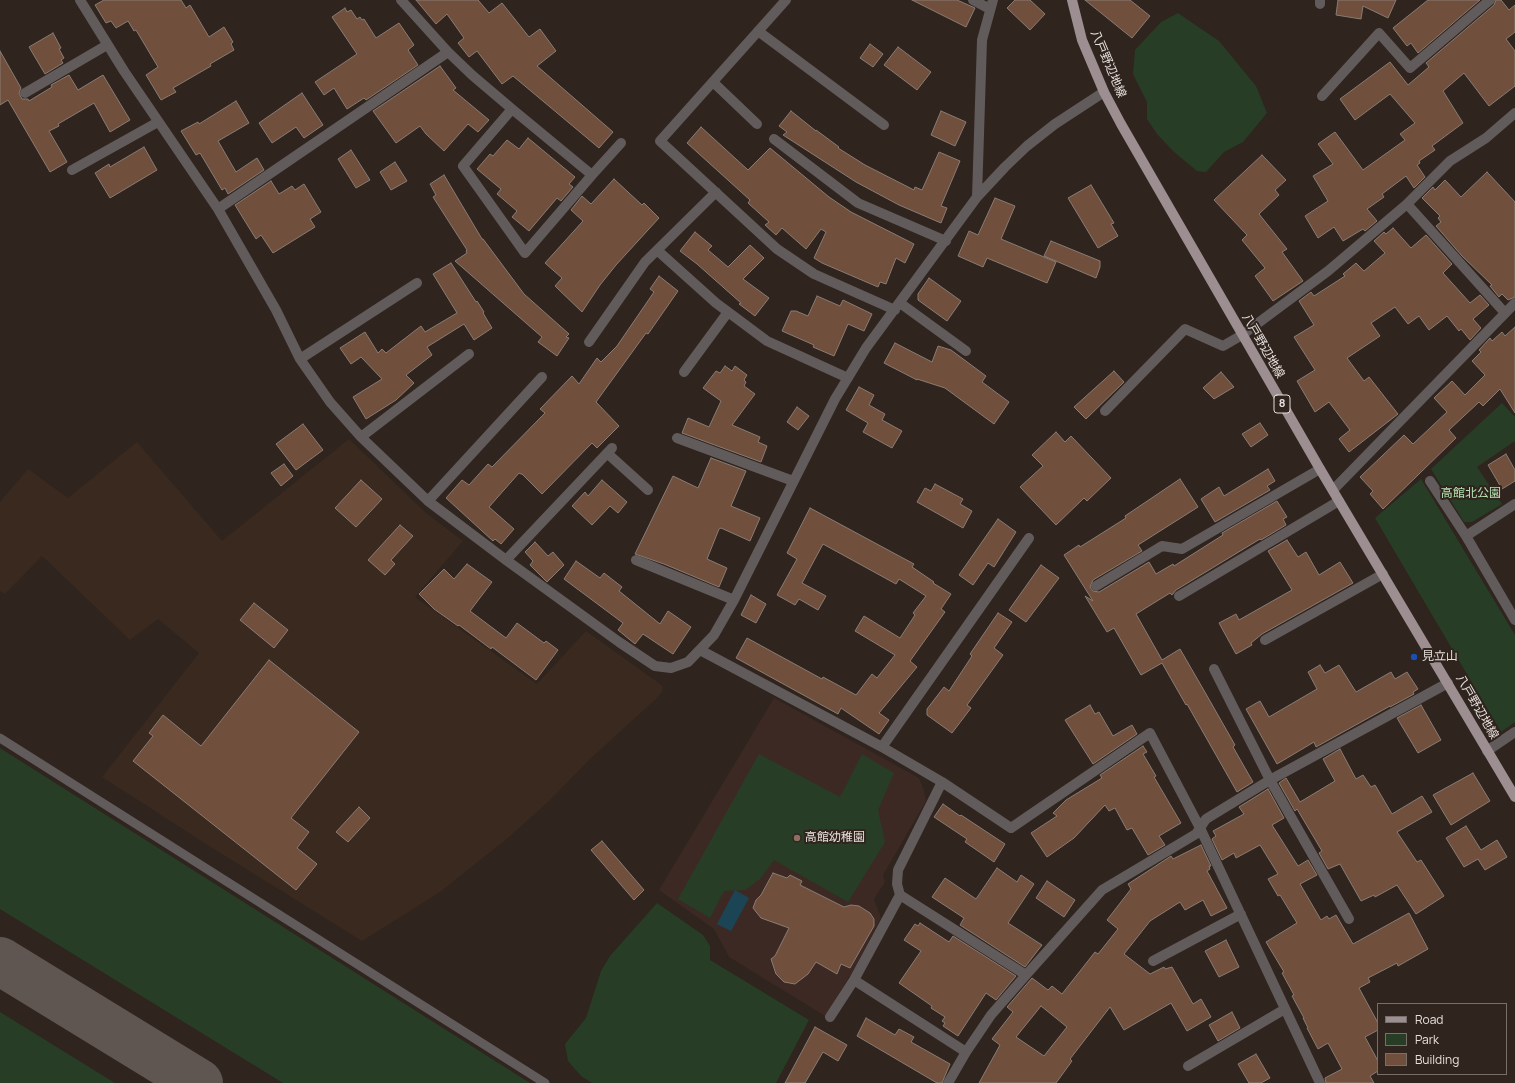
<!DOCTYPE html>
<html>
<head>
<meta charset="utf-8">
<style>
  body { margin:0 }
  #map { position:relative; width:1515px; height:1083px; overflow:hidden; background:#2f241e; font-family:Manrope,sans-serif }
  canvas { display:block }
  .legend { position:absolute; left:1377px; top:1003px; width:130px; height:72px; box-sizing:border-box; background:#2f241e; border:1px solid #796f6a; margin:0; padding:5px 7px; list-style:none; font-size:12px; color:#e7dfdb }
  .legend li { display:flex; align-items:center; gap:8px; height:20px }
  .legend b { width:20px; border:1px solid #796f6a }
</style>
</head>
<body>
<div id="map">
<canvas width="1515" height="1083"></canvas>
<ul class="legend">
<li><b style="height:5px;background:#9c8e91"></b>Road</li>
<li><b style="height:11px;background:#283d26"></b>Park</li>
<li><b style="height:11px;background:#704f3c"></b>Building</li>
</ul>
</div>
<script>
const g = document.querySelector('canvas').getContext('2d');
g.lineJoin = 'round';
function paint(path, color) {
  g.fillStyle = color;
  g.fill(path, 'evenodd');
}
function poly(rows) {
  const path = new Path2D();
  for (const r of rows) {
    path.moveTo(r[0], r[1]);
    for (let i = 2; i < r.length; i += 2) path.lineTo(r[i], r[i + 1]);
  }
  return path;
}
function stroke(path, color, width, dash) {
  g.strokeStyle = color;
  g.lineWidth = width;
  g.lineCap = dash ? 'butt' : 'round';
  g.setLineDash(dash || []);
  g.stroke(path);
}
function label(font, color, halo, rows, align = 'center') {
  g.font = font + ' Manrope,"Noto Sans JP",sans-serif';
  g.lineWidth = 4;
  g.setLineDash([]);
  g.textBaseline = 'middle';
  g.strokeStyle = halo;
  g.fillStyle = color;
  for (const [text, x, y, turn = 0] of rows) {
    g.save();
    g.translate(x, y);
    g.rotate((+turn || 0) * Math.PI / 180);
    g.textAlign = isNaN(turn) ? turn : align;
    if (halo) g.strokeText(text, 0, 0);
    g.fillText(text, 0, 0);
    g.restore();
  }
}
paint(poly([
  [349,439,426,513,463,541,415,597,537,684,586,631,663,686,662,692,656,699,590,759,549,801,509,837,440,892,362,941,206,844,102,777,199,653,158,619,130,640,42,556,5,594,0,591,0,502,28,469,68,498,137,442,222,541]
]), '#3a291f');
paint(poly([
  [774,698,919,778,924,790,926,801,883,875,885,882,874,899,881,918,851,974,825,1016,729,957,714,929,659,890]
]), '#3c2924');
paint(poly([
  [1178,13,1219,41,1256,86,1267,113,1243,142,1224,152,1206,172,1197,171,1174,152,1157,134,1147,119,1147,102,1133,74,1135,50,1161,22],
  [1502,403,1515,417,1515,441,1477,467,1502,504,1472,522,1464,522,1431,469],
  [1421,479,1515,635,1515,722,1501,732,1375,518],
  [0,748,530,1083,283,1083,0,909],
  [759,754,840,797,862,754,894,773,878,810,885,842,848,902,774,860,760,879,745,890,724,891,710,918,678,899],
  [657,903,703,935,710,946,710,960,809,1020,776,1083,592,1083,581,1076,568,1061,565,1044,586,1018,601,971,610,956],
  [0,1012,115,1083,0,1083]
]), '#283d26');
paint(poly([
  [735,890,749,898,731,931,717,924]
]), '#1b4555');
stroke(poly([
  [0,961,199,1083]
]), '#605651', 48);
const building = poly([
  [104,0,181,0,186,8,190,5,209,37,224,27,233,42,231,44,234,50,210,64,211,66,173,88,176,92,161,100,146,75,158,67,136,30,134,31,128,21,116,28,111,21,106,23,95,5,104,0],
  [416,0,478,0,489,13,502,3,529,37,540,29,556,51,537,66,613,132,599,148,513,76,502,84,477,51,469,57,458,43,464,38,447,14,436,24,416,0],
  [912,0,957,0,975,8,966,27,912,0],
  [1015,0,1030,0,1045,14,1030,30,1007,8,1015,0],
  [1085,0,1130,0,1150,16,1132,38,1085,0],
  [1338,0,1396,0,1388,18,1363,6,1361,19,1336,15,1338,0],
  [1428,0,1480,0,1418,53,1411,43,1407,46,1393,28,1428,0],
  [1496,0,1501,0,1509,10,1515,5,1515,32,1506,39,1515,51,1515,86,1489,106,1464,73,1443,91,1463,123,1432,146,1435,150,1419,161,1420,163,1417,165,1425,177,1414,188,1406,176,1382,194,1384,197,1367,209,1377,221,1365,231,1363,229,1343,241,1334,227,1318,238,1305,216,1328,201,1313,176,1333,164,1318,144,1335,132,1363,170,1405,140,1400,134,1415,123,1390,94,1355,120,1340,99,1390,62,1408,85,1429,67,1426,63,1494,5,1496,0],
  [345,8,347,12,351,10,357,19,360,17,362,20,364,19,376,38,399,23,414,45,408,50,418,65,366,100,364,98,347,109,334,88,324,95,315,82,357,54,332,17,345,8],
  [53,33,61,48,59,49,64,58,61,60,63,63,45,74,29,47,53,33],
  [870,44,883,54,873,67,860,58,870,44],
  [898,47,931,72,917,90,884,65,898,47],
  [0,51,21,88,19,93,22,99,28,99,29,101,52,87,51,85,69,75,78,90,103,75,130,120,110,132,94,103,58,124,59,126,49,131,67,162,50,172,8,100,0,105,0,51],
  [440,66,456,88,453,90,489,120,478,132,468,124,444,151,426,134,420,126,396,143,373,111,440,66],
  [302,93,323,125,304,138,296,127,272,143,259,123,302,93],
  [236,101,249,123,218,141,236,172,257,158,264,170,228,194,225,188,222,190,200,153,196,155,181,131,198,122,199,124,236,101],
  [791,111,816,131,816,130,839,147,838,148,865,165,914,190,915,187,922,190,939,152,960,161,941,206,947,208,941,223,899,205,856,182,783,135,787,132,779,126,791,111],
  [941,111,966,122,955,146,931,135,941,111],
  [701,127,748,170,770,148,829,197,851,212,914,244,905,263,896,258,886,284,880,282,878,287,822,263,814,258,826,232,821,229,806,249,782,228,776,235,765,225,769,222,748,203,750,200,687,143,701,127],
  [528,138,575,177,569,184,573,187,561,201,557,198,529,231,512,217,517,211,497,194,501,189,477,169,490,154,493,156,507,140,519,149,528,138],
  [144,147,157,170,110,198,95,173,109,164,110,167,144,147],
  [351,150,370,180,356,188,338,159,351,150],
  [1262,155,1286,180,1275,190,1279,195,1259,214,1287,249,1282,252,1303,281,1273,301,1255,276,1265,268,1242,240,1247,235,1214,200,1262,155],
  [395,162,407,181,391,190,380,172,395,162],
  [1487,172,1515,202,1515,297,1508,300,1502,294,1499,297,1490,286,1492,285,1462,256,1436,226,1441,222,1438,218,1440,216,1422,198,1433,187,1435,190,1445,180,1461,197,1487,172],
  [444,175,482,239,483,239,524,294,569,334,566,337,569,338,557,356,538,342,542,337,455,261,467,253,466,251,467,250,433,197,436,195,430,184,444,175],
  [614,179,642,205,644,203,659,218,616,265,600,285,582,312,555,286,562,278,545,263,583,221,571,210,582,196,591,204,614,179],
  [271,181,279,194,292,186,295,190,304,184,321,212,310,219,315,227,273,253,261,235,256,239,235,205,271,181],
  [1091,185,1114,223,1111,224,1118,236,1098,248,1068,198,1091,185],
  [995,198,1015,206,1001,239,1056,262,1047,283,987,258,983,267,958,256,969,231,978,235,995,198],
  [1393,228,1411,248,1426,235,1452,264,1443,273,1470,303,1480,295,1489,305,1473,319,1481,328,1470,340,1461,329,1459,331,1447,316,1429,330,1419,316,1408,324,1395,307,1371,323,1380,336,1347,358,1364,381,1369,377,1398,414,1349,452,1339,439,1350,430,1329,402,1315,412,1297,381,1315,370,1294,337,1314,325,1299,301,1311,292,1314,296,1345,276,1343,274,1356,263,1364,271,1385,253,1374,241,1384,232,1386,234,1393,228],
  [695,232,712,246,708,250,728,267,750,245,764,258,743,279,769,298,755,316,739,304,741,303,697,264,680,251,695,232],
  [1051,241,1100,261,1100,267,1096,278,1044,256,1051,241],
  [451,263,476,302,477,301,484,312,483,313,492,328,474,340,464,324,427,347,432,355,406,375,414,383,396,400,366,419,353,397,382,379,361,357,351,364,340,348,365,332,378,353,382,349,386,353,421,326,425,332,457,313,433,274,451,263],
  [659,276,678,291,648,334,646,333,596,402,619,426,597,448,592,443,542,494,522,474,521,474,519,473,489,507,514,529,501,544,495,539,493,541,446,498,462,480,469,485,488,464,492,467,545,413,540,409,572,376,579,384,597,358,601,362,617,346,654,292,650,289,659,276],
  [929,278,961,301,947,321,918,300,918,294,929,278],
  [817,296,840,306,843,300,872,314,864,331,848,324,834,356,813,347,814,345,782,331,791,311,796,311,808,316,817,296],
  [1515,327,1515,413,1500,389,1483,406,1479,402,1449,430,1456,438,1383,509,1370,494,1373,491,1360,477,1404,435,1413,444,1447,412,1434,398,1452,381,1465,395,1485,375,1472,361,1481,352,1479,350,1490,338,1492,341,1502,332,1505,336,1515,327],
  [895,343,932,362,938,346,951,350,986,376,982,382,1009,402,994,424,945,388,917,379,917,380,884,363,895,343],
  [725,366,732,371,735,366,747,375,744,380,746,382,744,386,755,394,732,425,760,437,758,442,767,446,761,462,682,433,688,418,709,427,721,401,703,388,716,371,720,373,725,366],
  [1114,371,1124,382,1086,419,1074,407,1114,371],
  [1221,372,1234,387,1214,399,1203,388,1221,372],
  [859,387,874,395,869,405,885,414,882,420,902,431,892,448,863,432,868,423,846,410,859,387],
  [797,407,809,416,798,430,787,422,797,407],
  [1260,423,1268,435,1251,447,1242,434,1260,423],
  [303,424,323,450,296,470,276,444,303,424],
  [1056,432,1065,442,1071,436,1111,478,1087,501,1084,498,1056,525,1020,487,1043,466,1032,455,1056,432],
  [1506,454,1515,470,1515,481,1502,489,1488,465,1506,454],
  [711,458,746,471,731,506,760,518,750,541,721,528,719,529,707,559,727,568,719,587,664,564,635,554,673,476,698,488,711,458],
  [284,464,293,476,281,486,271,473,284,464],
  [1268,469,1275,481,1267,486,1270,490,1215,522,1201,499,1219,487,1224,496,1268,469],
  [1180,479,1198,507,1138,545,1142,551,1093,580,1090,587,1093,591,1099,592,1149,562,1156,574,1173,564,1174,566,1223,535,1222,533,1277,501,1287,517,1283,519,1286,525,1261,540,1260,539,1176,590,1172,595,1170,593,1136,614,1162,660,1180,649,1206,694,1235,745,1233,747,1253,782,1237,792,1187,704,1186,705,1162,663,1141,675,1114,628,1107,632,1085,596,1093,601,1064,555,1079,545,1080,547,1126,518,1125,516,1180,479],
  [361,480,382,499,356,527,335,508,361,480],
  [602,480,627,502,618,513,610,506,592,525,572,506,585,492,588,496,602,480],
  [935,484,963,499,960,504,972,511,963,528,917,502,925,488,931,491,935,484],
  [810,508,914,564,912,567,934,582,933,583,951,594,941,609,945,612,910,661,917,667,879,713,889,720,879,734,841,708,838,714,736,658,747,638,822,679,823,677,856,695,872,674,877,678,895,655,855,631,864,616,900,638,915,615,913,613,926,596,899,579,896,584,823,544,802,583,826,596,818,610,799,599,795,605,777,595,797,559,787,553,810,508],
  [998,519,1016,532,994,567,988,563,973,585,959,575,998,519],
  [400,525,413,536,391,560,395,564,385,575,368,560,400,525],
  [1287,540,1298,557,1306,552,1319,575,1340,562,1353,583,1262,634,1251,643,1252,645,1236,654,1219,623,1236,614,1239,620,1292,590,1268,551,1287,540],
  [535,542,548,556,553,552,564,565,547,582,530,565,533,561,525,552,535,542],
  [576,561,600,578,604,573,622,587,619,591,660,624,668,611,691,627,673,654,643,634,635,644,618,630,623,623,564,579,576,561],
  [467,564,492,582,470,611,506,638,517,623,544,643,546,641,558,650,536,680,492,647,491,649,459,625,458,626,434,609,419,594,444,569,454,579,467,564],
  [1041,565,1059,578,1026,622,1009,610,1041,565],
  [751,595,766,604,756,623,741,615,751,595],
  [254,603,288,630,274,648,240,620,254,603],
  [998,613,1012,622,994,648,1003,655,967,705,971,708,952,733,927,715,927,709,944,687,949,691,972,656,970,654,998,613],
  [269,660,359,732,291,818,309,832,297,848,317,864,296,890,133,761,153,736,149,733,163,715,201,746,269,660],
  [1320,665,1325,673,1339,665,1356,692,1391,672,1395,679,1407,672,1418,689,1413,692,1414,694,1390,707,1390,706,1316,747,1314,742,1277,764,1246,709,1260,701,1269,717,1317,689,1308,672,1320,665],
  [1090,705,1095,714,1099,712,1113,736,1132,725,1137,734,1093,764,1065,720,1090,705],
  [1421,705,1441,740,1418,753,1397,718,1421,705],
  [1143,746,1147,752,1143,754,1156,776,1154,777,1181,823,1159,836,1165,845,1148,855,1132,828,1127,830,1115,808,1109,811,1105,805,1074,838,1047,857,1031,833,1057,816,1053,813,1066,800,1102,778,1100,775,1143,746],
  [1340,749,1356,779,1363,775,1371,787,1375,785,1392,814,1422,796,1432,812,1397,832,1417,862,1421,860,1444,896,1416,914,1397,885,1375,897,1374,895,1361,901,1340,864,1328,869,1319,853,1322,851,1297,809,1295,811,1279,783,1286,778,1300,802,1335,781,1323,759,1340,749],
  [1473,773,1490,801,1451,825,1433,795,1473,773],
  [1268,789,1284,818,1272,825,1298,866,1308,860,1317,875,1300,884,1321,920,1327,916,1329,919,1336,915,1353,944,1409,913,1428,949,1398,966,1397,963,1368,978,1370,982,1359,988,1378,1023,1378,1030,1365,1037,1378,1061,1378,1071,1370,1076,1374,1083,1326,1083,1325,1078,1342,1069,1328,1043,1318,1049,1307,1028,1308,1028,1303,1018,1304,1018,1292,996,1294,995,1282,973,1284,972,1266,942,1297,923,1280,895,1278,896,1268,879,1278,874,1260,845,1236,858,1234,853,1222,860,1212,839,1216,836,1213,831,1244,814,1239,807,1268,789],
  [943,804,960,816,961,815,1005,844,994,862,965,842,967,839,934,817,943,804],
  [359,807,370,818,348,842,336,832,359,807],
  [1466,826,1481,850,1497,840,1507,857,1485,870,1478,859,1464,867,1446,838,1466,826],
  [602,841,644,890,634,900,591,850,602,841],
  [1201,845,1211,866,1209,866,1210,869,1207,871,1227,908,1211,916,1203,900,1185,910,1180,902,1150,921,1124,954,1150,974,1164,967,1165,969,1172,967,1193,1004,1201,999,1211,1017,1187,1031,1171,1003,1124,1030,1110,1007,1070,1059,1072,1061,1056,1083,979,1083,1000,1045,992,1039,1013,1012,1007,1007,1032,978,1048,990,1052,986,1062,994,1095,952,1098,954,1118,929,1107,920,1131,889,1128,884,1171,856,1173,859,1201,845],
  [1041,1006,1067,1027,1044,1056,1016,1037,1041,1006],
  [997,868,1017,882,1021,875,1034,884,1008,923,1042,945,1025,967,960,925,964,918,932,897,945,878,976,899,997,868],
  [773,873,787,878,790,875,802,881,800,885,844,907,851,905,859,906,870,913,874,919,874,926,850,968,841,964,837,974,816,962,808,974,795,984,784,982,776,974,771,959,775,956,789,928,761,918,753,908,756,900,761,895,773,873],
  [1047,881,1075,900,1064,917,1036,898,1047,881],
  [920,923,949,942,953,936,1016,976,996,1000,986,993,958,1036,943,1026,945,1023,942,1021,945,1017,931,1008,932,1006,899,983,921,951,904,940,915,924,918,926,920,923],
  [1226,940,1239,967,1219,977,1205,951,1226,940],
  [1232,1012,1240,1028,1218,1041,1209,1025,1232,1012],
  [866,1018,895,1035,899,1029,914,1037,911,1042,950,1064,942,1083,937,1083,857,1036,866,1018],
  [815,1027,847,1045,838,1061,823,1052,805,1083,785,1083,815,1027],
  [1256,1054,1270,1078,1261,1083,1249,1083,1238,1064,1256,1054]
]);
paint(building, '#704f3c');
stroke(building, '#8a7c74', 1);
stroke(poly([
  [0,738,545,1083]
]), '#625b5c', 9);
stroke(poly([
  [80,0,124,71,218,209,276,310,300,359,330,402,361,437,428,501,506,560,619,642,655,666,671,668,688,662,714,635,734,600,835,399,866,348,977,197,1005,167,1027,146,1055,124,1104,92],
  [401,0,448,52,472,75,512,109,592,175,525,253,463,166,512,109],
  [786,0,660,141,777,249,814,274,895,310],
  [973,0,990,9],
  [1320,4,1320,0],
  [758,31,884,125],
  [713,82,757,124],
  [25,93,107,45],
  [1322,96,1379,33,1410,68,1490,0],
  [774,139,858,203,946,241],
  [72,170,158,122],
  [592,175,621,143],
  [977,197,982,40,993,0],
  [1407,204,1505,313],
  [218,209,448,52],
  [657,250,716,303,767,341,848,378],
  [900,303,966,351],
  [589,342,645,262,716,192],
  [300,359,417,283],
  [684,372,728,312],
  [1105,411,1185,329,1223,346,1242,335,1328,271,1407,204,1450,161,1486,138,1515,113],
  [361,437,469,354],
  [677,438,793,481],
  [607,453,648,490],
  [1430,481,1466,536,1515,620],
  [1333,490,1515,303],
  [428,501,542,377],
  [1466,536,1515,504],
  [506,560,612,448],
  [636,560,734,600],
  [1096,586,1162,546,1182,549,1320,469],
  [1179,596,1339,501],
  [1265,640,1383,574],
  [700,650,882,747,942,782,1011,828,1150,733,1200,828,1320,1083],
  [1214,669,1270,780,1349,919],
  [882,747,1029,538],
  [1487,751,1515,732],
  [900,895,1026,975,1102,890,1196,834,1206,819,1270,780,1448,683],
  [1153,961,1241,914],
  [854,980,966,1052],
  [830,1017,854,980,900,895,897,884,898,870,942,782],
  [1188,1066,1285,1009],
  [948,1083,966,1052,991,1015,1026,975]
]), '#625b5c', 10);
stroke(poly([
  [1072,0,1082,40,1104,92,1121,124,1320,469,1515,797]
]), '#9c8e91', 10);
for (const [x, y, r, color] of [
  [1414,657,4,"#1a4fb4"],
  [797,838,4,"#8d6e63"]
]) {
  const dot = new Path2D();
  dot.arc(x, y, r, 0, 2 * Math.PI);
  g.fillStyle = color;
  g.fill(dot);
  stroke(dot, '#2f241e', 1.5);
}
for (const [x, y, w] of [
  [1282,404,16]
]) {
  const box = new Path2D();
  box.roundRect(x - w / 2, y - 9, w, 18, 3);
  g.fillStyle = '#2f241e';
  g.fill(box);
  stroke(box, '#e7dfdb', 1);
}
label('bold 11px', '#e7dfdb', null, [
  ["8",1282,404]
]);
label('12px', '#e7dfdb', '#2f241e', [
  ["八戸野辺地線",1108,64,67],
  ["八戸野辺地線",1263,346,60],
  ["八戸野辺地線",1477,707,60]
]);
label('12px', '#b6e4b1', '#2f241e', [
  ["高館北公園",1471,494]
]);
label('12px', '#e7dfdb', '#2f241e', [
  ["見立山",1422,657],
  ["高館幼稚園",805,838]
], 'left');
</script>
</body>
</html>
